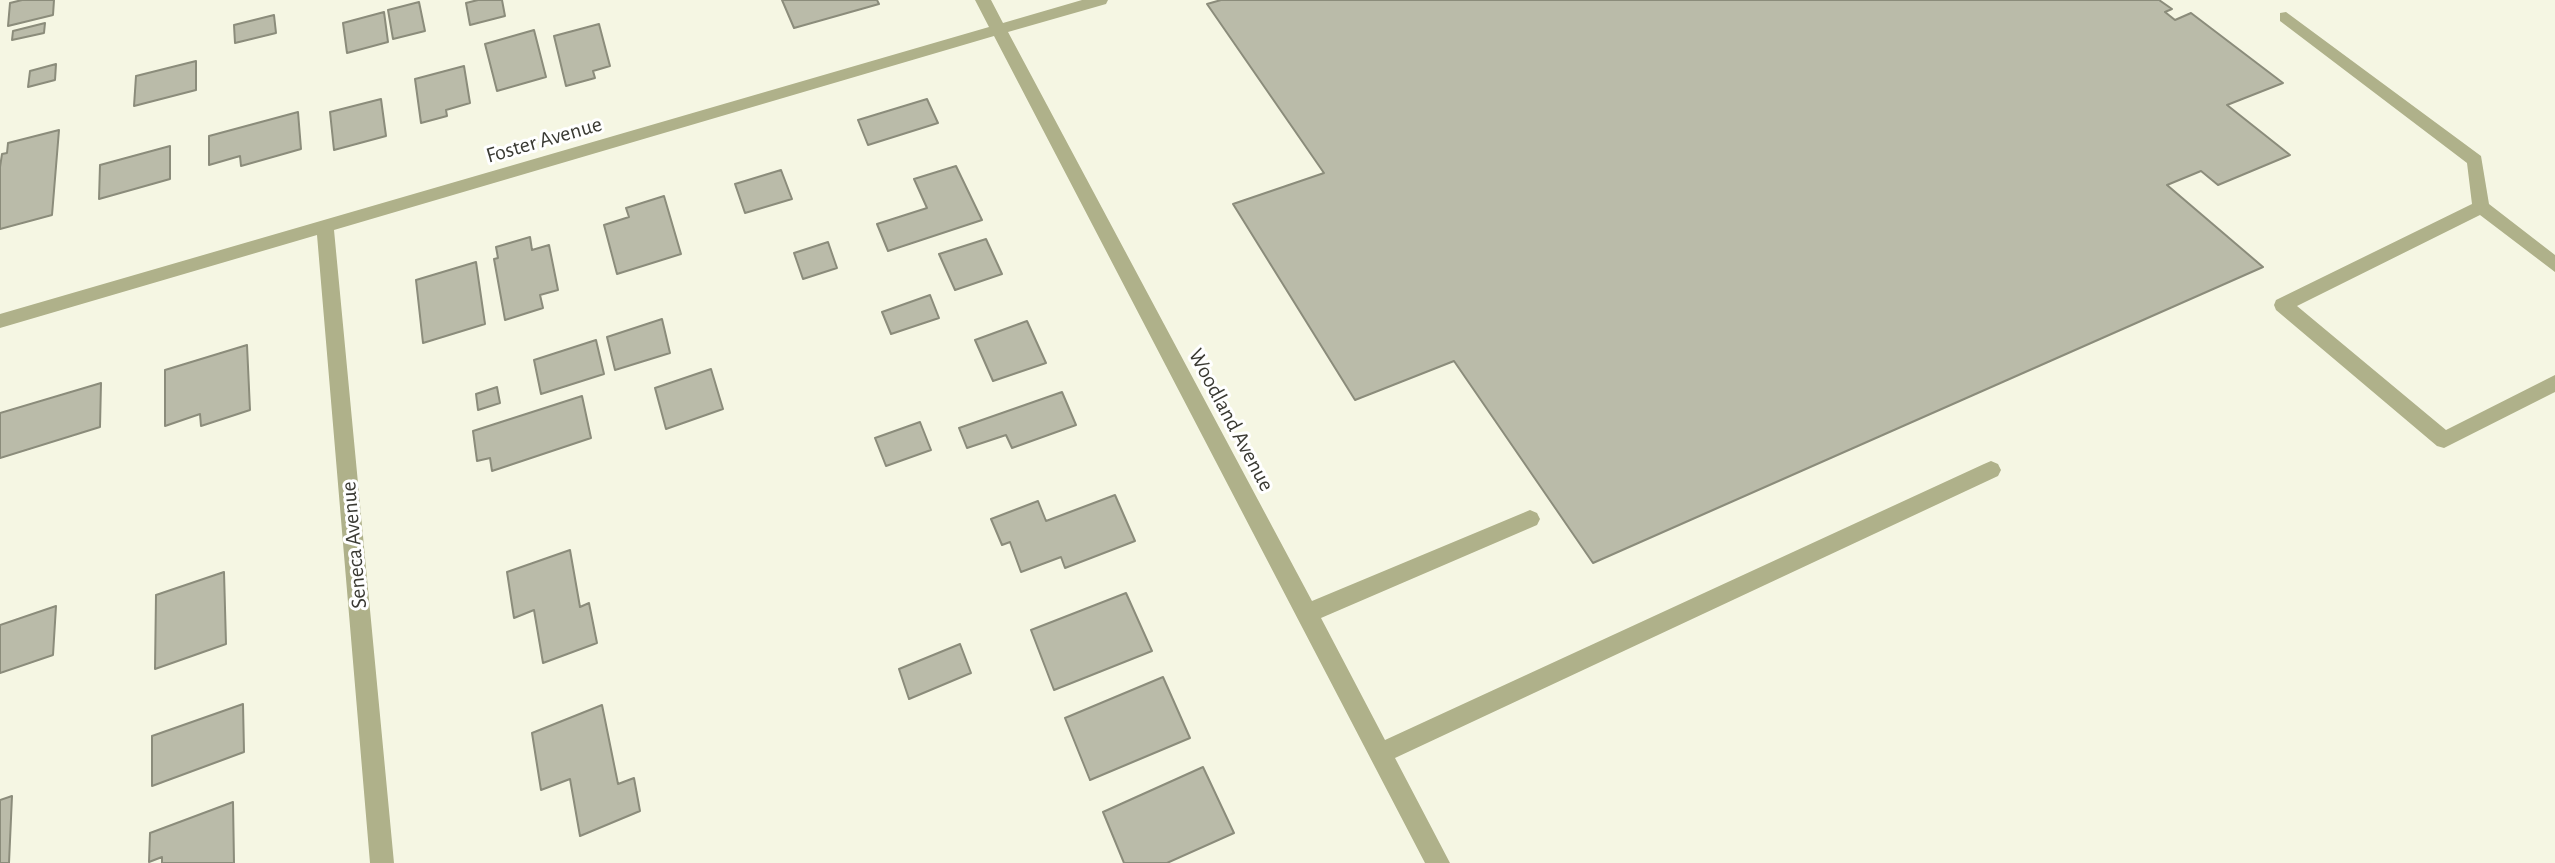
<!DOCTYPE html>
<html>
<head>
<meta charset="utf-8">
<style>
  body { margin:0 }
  canvas { display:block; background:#f5f6e3 }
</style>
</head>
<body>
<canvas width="2555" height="863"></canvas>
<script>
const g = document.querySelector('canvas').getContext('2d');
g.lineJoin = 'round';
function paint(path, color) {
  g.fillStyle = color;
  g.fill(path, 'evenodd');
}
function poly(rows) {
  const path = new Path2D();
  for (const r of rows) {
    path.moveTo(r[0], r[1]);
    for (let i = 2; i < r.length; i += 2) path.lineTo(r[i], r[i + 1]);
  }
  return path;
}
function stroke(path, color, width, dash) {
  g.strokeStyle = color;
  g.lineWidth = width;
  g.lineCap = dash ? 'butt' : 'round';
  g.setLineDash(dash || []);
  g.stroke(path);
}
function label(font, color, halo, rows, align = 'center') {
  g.font = font + ' "Alegreya Sans",sans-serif';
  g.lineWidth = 6;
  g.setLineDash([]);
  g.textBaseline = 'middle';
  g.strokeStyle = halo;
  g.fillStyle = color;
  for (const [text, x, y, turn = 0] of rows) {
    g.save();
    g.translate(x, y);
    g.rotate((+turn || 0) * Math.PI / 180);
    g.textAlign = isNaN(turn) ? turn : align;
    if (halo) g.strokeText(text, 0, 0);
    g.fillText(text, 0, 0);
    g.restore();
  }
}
const building = poly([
  [22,0,54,0,53,15,8,26,10,3,22,0],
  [478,0,502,0,505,16,470,25,466,3,478,0],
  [782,0,877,0,879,4,794,28,782,0],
  [1221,0,2159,0,2172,9,2165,12,2175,20,2191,13,2283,83,2227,105,2290,155,2218,185,2201,171,2167,185,2263,267,1593,563,1454,361,1355,400,1233,204,1324,173,1207,4,1221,0],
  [419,2,425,31,393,39,388,10,419,2],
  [384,12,388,42,347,53,343,23,384,12],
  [274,15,276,33,235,43,234,25,274,15],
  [45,23,44,33,12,40,13,31,45,23],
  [599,24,610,66,593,71,595,78,566,86,554,36,599,24],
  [534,30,546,77,497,91,485,44,534,30],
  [196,61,196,90,134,106,136,76,196,61],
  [56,64,55,80,28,87,30,71,56,64],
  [464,66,470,103,446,110,447,116,421,123,415,79,464,66],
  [381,99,386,136,334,150,330,112,381,99],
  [927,99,938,123,868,145,858,120,927,99],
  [298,112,301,149,241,166,240,156,209,165,209,136,298,112],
  [59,130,52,215,0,229,0,167,2,154,7,153,8,143,59,130],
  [170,146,170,179,99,199,100,165,170,146],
  [956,166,982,220,888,251,877,224,927,208,914,179,956,166],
  [781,170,792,199,745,213,735,184,781,170],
  [664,196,681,254,617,274,604,225,629,217,626,208,664,196],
  [530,237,532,250,549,245,558,290,540,295,543,308,505,320,494,259,498,258,496,247,530,237],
  [986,239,1002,274,955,290,939,254,986,239],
  [828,242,837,268,803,279,794,253,828,242],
  [476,262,485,324,423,343,416,280,476,262],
  [930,295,939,318,891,334,882,312,930,295],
  [662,319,670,353,615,370,607,337,662,319],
  [1027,321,1046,363,993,381,975,340,1027,321],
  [596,340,604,374,541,394,534,360,596,340],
  [247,345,250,410,201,426,200,414,165,426,165,370,247,345],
  [711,369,723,409,666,429,655,388,711,369],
  [101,383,100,427,0,458,0,413,101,383],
  [497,387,500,403,478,410,476,394,497,387],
  [1062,392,1076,425,1012,448,1006,435,967,448,959,428,1062,392],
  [582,396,591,438,492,471,490,458,477,461,473,431,582,396],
  [920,422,931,450,886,466,875,438,920,422],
  [1115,495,1135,541,1065,568,1061,557,1021,572,1010,542,1002,545,991,519,1038,501,1046,521,1115,495],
  [570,550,580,607,589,603,597,643,543,663,534,610,514,618,507,572,570,550],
  [224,572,226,644,155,669,156,595,224,572],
  [1126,593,1152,651,1054,690,1031,630,1126,593],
  [56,606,53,655,0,673,0,625,56,606],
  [960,644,971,673,909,699,899,669,960,644],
  [1163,677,1190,738,1090,780,1065,718,1163,677],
  [243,704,244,752,152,786,152,736,243,704],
  [602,705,618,784,634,778,640,811,580,836,570,779,541,790,532,733,602,705],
  [1203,767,1234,833,1167,863,1124,863,1103,812,1203,767],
  [12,796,9,863,0,863,0,800,12,796],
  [233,802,234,863,162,863,162,857,149,862,150,833,233,802]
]);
paint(building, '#babba9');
stroke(building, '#8b8c7b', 2);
paint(poly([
  [975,0,991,0,1003,23,1082,0,1108,0,1106,4,1008,32,1312,601,1523,513,1530,510,1537,513,1540,519,1537,525,1321,618,1385,740,1984,464,1991,461,1998,464,2001,470,1998,476,1395,758,1450,863,1425,863,994,36,334,230,394,863,370,863,317,235,0,328,0,314,989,27,975,0],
  [2286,12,2481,156,2489,204,2555,255,2555,272,2480,215,2297,306,2446,430,2555,375,2555,392,2444,448,2437,446,2276,310,2274,305,2276,300,2472,204,2467,163,2280,21,2280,13,2286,12]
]), '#afb18a');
label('22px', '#3a3a33', '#fff', [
  ["Foster Avenue",544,140,-16],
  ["Woodland Avenue",1231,420,62],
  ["Seneca Avenue",354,545,-95]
]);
</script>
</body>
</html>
